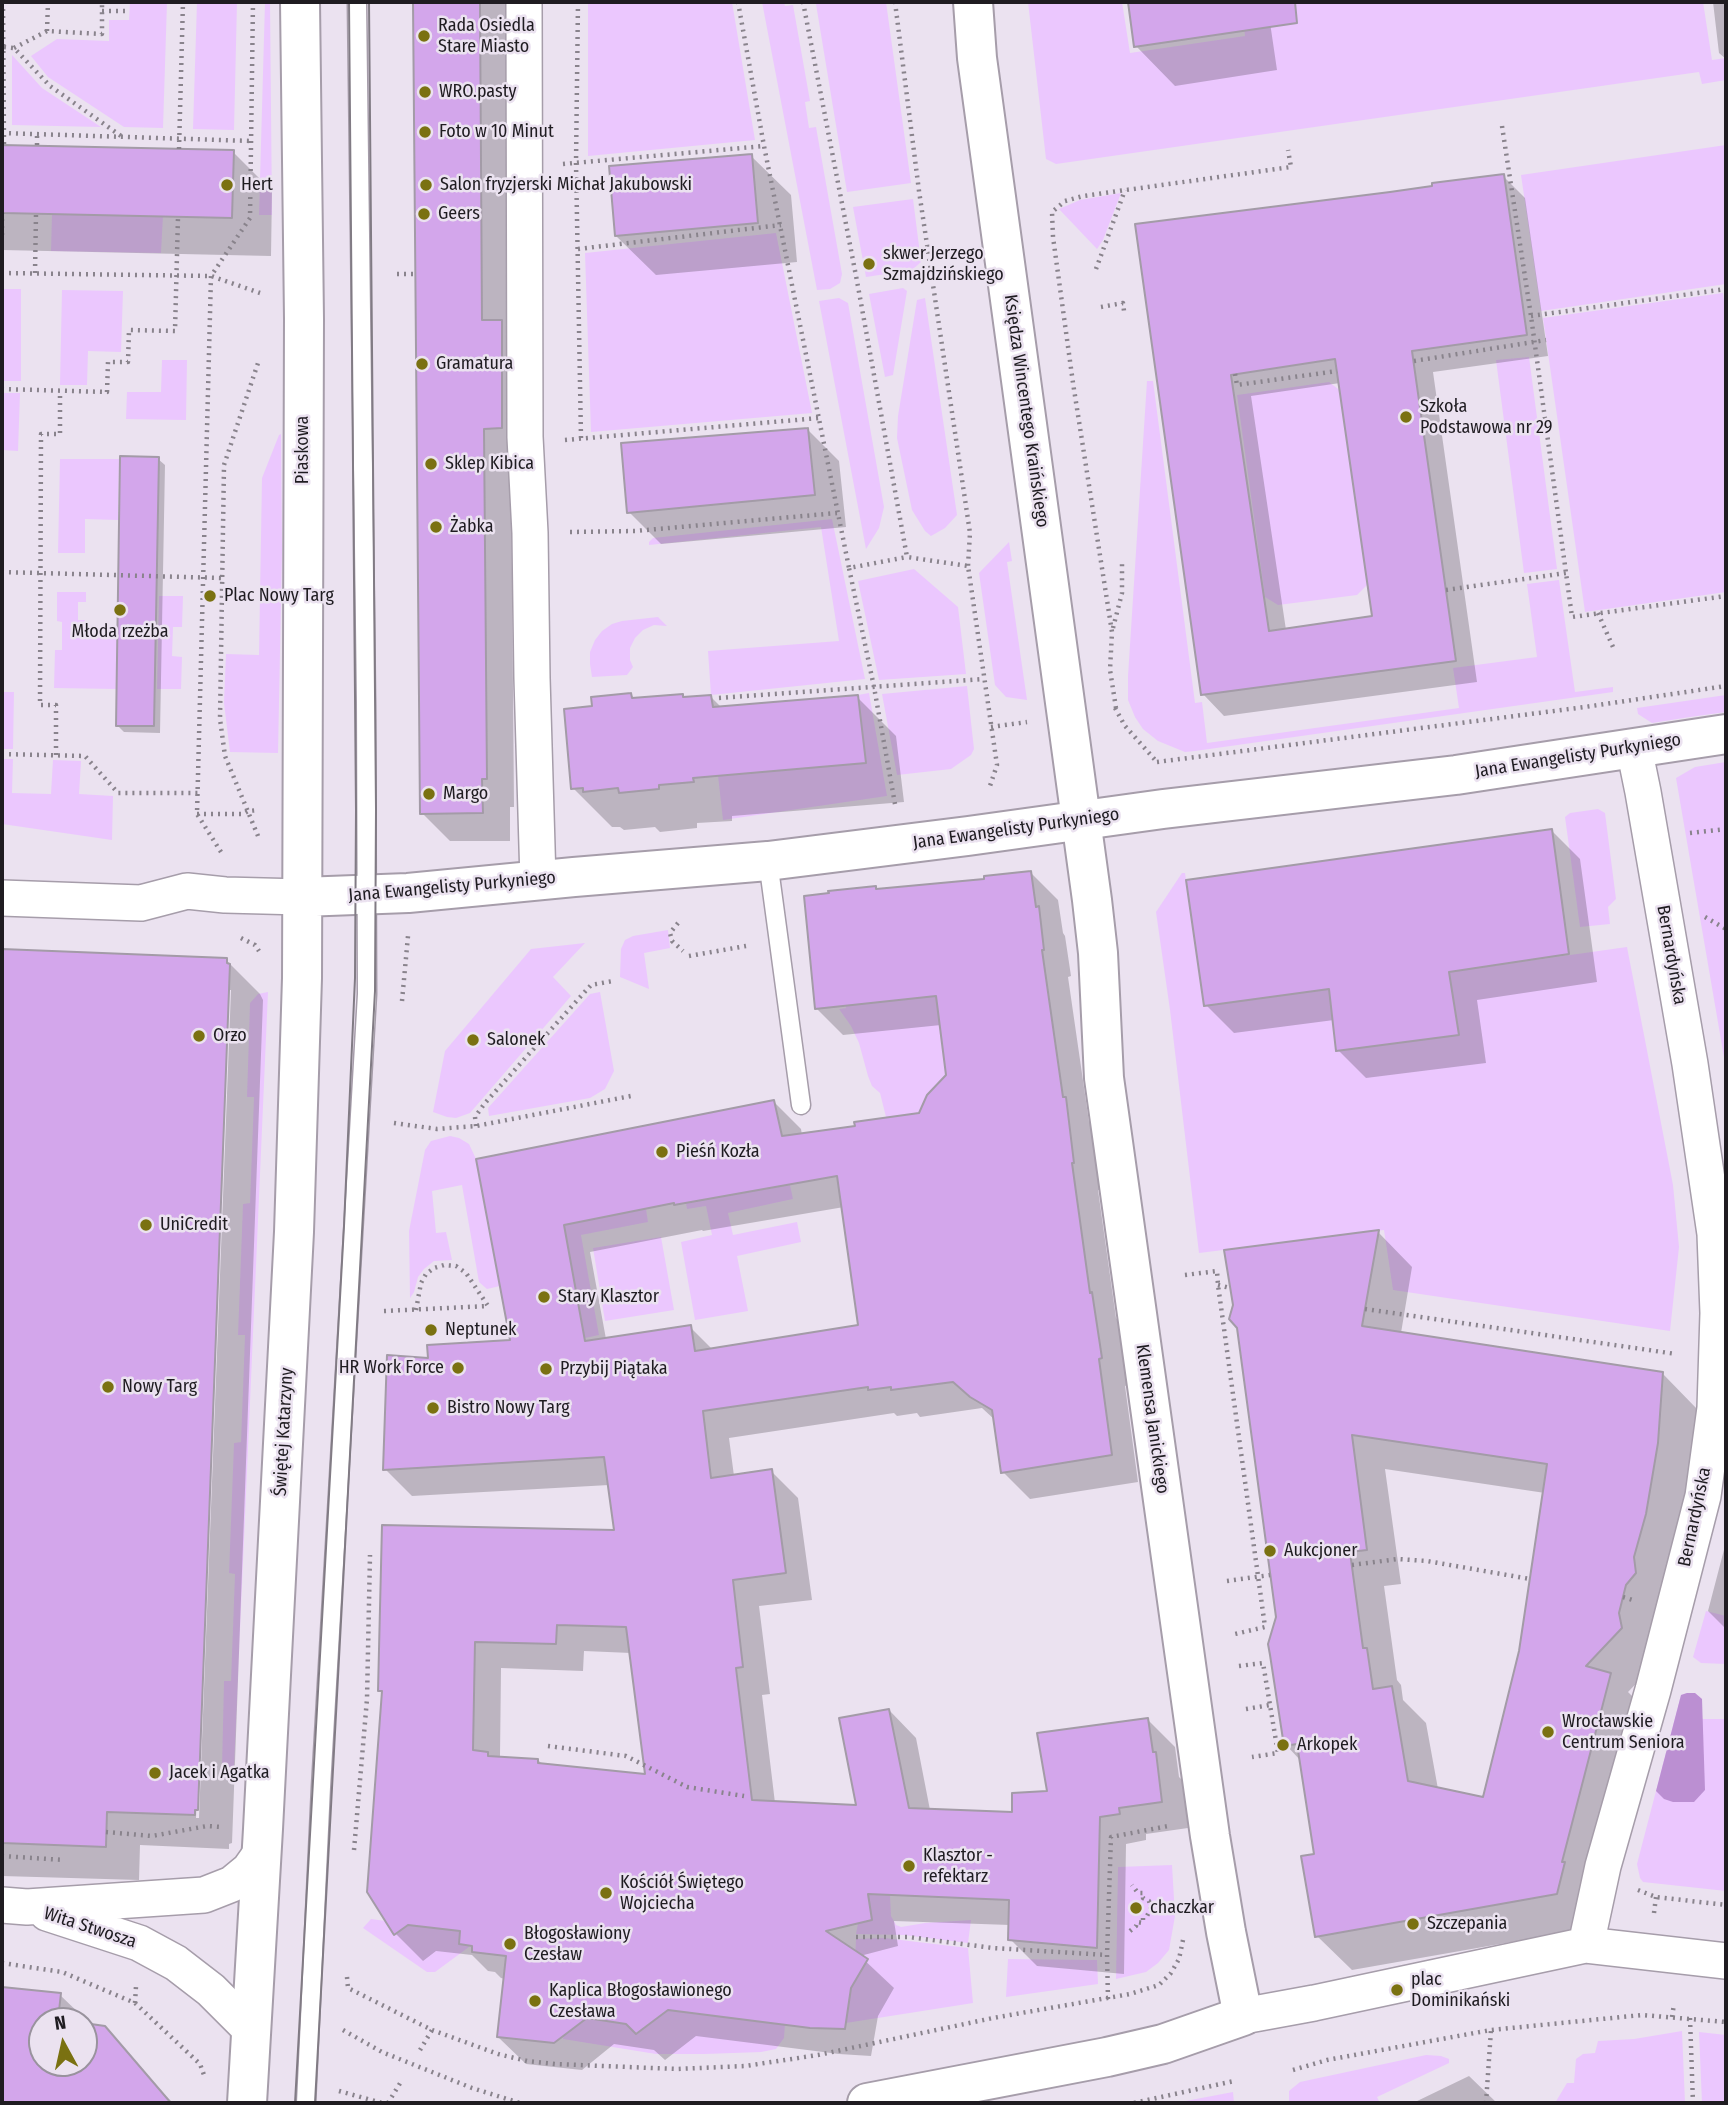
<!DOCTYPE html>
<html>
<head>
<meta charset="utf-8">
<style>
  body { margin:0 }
  #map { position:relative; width:1728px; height:2105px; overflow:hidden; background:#ebe2f0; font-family:"Fira Sans Condensed",sans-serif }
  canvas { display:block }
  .frame { position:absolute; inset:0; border:4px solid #1f1c21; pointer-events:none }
  .north { position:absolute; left:28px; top:2007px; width:70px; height:70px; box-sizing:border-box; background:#ebe2f0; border:2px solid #99939d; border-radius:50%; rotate:352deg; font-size:19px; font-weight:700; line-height:28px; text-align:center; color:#1f1c21 }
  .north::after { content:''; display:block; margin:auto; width:24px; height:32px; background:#7a7111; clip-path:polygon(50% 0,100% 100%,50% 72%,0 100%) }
</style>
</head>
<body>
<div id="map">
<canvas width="1728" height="2105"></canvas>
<div class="frame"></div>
<div class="north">N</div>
</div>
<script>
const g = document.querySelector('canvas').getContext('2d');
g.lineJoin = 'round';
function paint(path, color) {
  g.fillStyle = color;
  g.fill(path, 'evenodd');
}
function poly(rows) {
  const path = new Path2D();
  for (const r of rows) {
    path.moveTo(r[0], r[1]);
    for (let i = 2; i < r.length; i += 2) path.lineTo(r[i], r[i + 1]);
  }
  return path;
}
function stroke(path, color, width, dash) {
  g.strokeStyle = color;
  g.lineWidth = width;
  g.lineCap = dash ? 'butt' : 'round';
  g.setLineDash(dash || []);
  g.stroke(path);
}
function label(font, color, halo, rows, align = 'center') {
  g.font = font + ' "Fira Sans Condensed",sans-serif';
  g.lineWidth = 5;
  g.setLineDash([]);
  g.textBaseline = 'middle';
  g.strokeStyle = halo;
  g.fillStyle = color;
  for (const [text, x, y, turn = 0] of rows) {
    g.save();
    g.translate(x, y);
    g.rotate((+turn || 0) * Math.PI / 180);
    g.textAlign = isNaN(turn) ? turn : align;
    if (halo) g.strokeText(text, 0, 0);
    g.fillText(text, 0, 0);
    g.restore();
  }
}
paint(poly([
  [130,2,167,2,163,128,124,127,48,77,31,56,57,39,109,41,109,20,129,20],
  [197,2,237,2,234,130,193,129],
  [265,2,270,2,272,215,259,215],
  [588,2,732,2,755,140,588,156],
  [762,2,784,2,785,6,793,5,810,101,805,102,809,128,816,127,842,274,840,283,830,289,817,290],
  [828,2,886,2,911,183,847,192,816,4],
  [1028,2,1122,2,1130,53,1245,36,1241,2,1703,2,1712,60,1726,58,1726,80,1702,84,1699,72,1056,164,1046,159],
  [12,55,42,88,101,127,12,125],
  [1726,145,1726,284,1541,311,1521,175],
  [1121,193,1103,240,1097,249,1059,209,1080,200],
  [913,199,921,262,912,270,866,277,853,207],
  [52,213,163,216,161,253,51,251],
  [776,233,812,413,591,432,585,253],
  [903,288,907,291,893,375,885,377,869,294],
  [2,289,21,289,21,381,2,381],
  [62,290,123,291,121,352,88,351,87,385,60,385],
  [1723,293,1726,317,1726,592,1585,612,1543,318],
  [839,298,848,303,884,507,879,528,866,549,819,301],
  [925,298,957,515,945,528,931,536,925,531,912,510,897,438,898,416,917,300],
  [1529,357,1557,569,1524,573,1496,360],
  [162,360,187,360,186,420,126,419,127,392,161,392],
  [1147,381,1153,381,1195,703,1202,702,1207,743,1459,708,1453,668,1537,657,1527,584,1559,580,1575,692,1613,687,1613,692,1195,751,1185,752,1158,741,1143,729,1135,717,1128,700,1128,676],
  [1329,382,1342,392,1368,584,1357,595,1278,605,1265,597,1237,395],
  [2,393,20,393,18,451,2,450],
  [281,434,282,550,278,753,230,752,224,703,226,654,259,655,262,478,279,435],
  [60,459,119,459,118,520,85,519,85,553,58,553],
  [832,519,865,679,711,695,708,651,839,641,821,527,649,545,649,542,653,538],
  [1009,542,1012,561,1007,562,1027,700,1006,697,995,685,979,573],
  [914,569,958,607,966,674,879,680,858,581],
  [57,592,86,592,86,602,78,602,78,620,85,620,85,628,118,629,117,689,54,688,55,650,62,650,62,622,57,621],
  [159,596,183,596,182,627,173,627,172,656,182,657,181,689,157,689],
  [658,617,667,626,654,625,643,630,635,638,630,648,630,660,633,667,627,675,592,677,590,664,590,652,595,640,602,631,612,624,622,621],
  [967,686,974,749,971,755,951,769,897,775,882,694],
  [2,692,14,692,13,749,2,749],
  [869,693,887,796,723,820,718,776,866,763,858,695],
  [1726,695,1726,712,1690,717,1652,723,1638,714,1637,708],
  [2,759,13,759,12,793,51,794,53,760,81,761,79,794,113,796,112,840,2,824],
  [1726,762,1726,1069,1676,778,1695,767],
  [1598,809,1605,813,1616,899,1608,907,1610,924,1580,927,1565,817,1570,813],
  [1182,873,1185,873,1204,1005,1329,989,1336,1050,1458,1035,1449,972,1627,947,1673,1185,1679,1247,1670,1331,1393,1290,1384,1230,1199,1253,1170,1010,1156,912],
  [668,930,670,948,644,953,649,989,620,977,621,949,625,940,633,936],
  [585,943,553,977,571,996,470,1113,456,1118,447,1117,433,1112,445,1051,531,949],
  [268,992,234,1767,222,1767,224,1681,231,1681,235,1574,229,1573,234,1443,241,1442,245,1335,238,1335,243,1204,250,1203,254,1097,247,1097,250,1003,258,994],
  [600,992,614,1071,605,1089,590,1098,489,1116,488,1108,590,994],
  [936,996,947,1083,927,1095,923,1105,921,1117,887,1121,880,1093,872,1086,868,1076,859,1043,851,1026,839,1009,846,1008,846,1005],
  [450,1136,459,1138,469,1144,476,1159,500,1286,487,1289,479,1282,462,1185,432,1191,436,1233,446,1232,452,1260,434,1261,424,1269,418,1277,414,1292,410,1298,409,1231,425,1150,431,1141],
  [790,1185,793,1199,728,1213,733,1235,797,1222,801,1242,737,1256,748,1311,695,1320,681,1242,712,1235,706,1206,687,1209,686,1203],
  [646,1209,648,1222,581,1235,599,1335,585,1338,564,1225],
  [661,1237,674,1310,605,1321,593,1248],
  [1706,1611,1726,1616,1726,1664,1701,1663,1693,1657],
  [1687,1693,1695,1693,1702,1699,1702,1719,1726,1719,1726,1891,1643,1882,1640,1878,1637,1864,1681,1695],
  [1172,1865,1175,1916,1169,1950,1158,1963,1146,1972,1116,1979,1118,1867],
  [864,1892,869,1894,890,1895,891,1916,896,1925,901,1927,925,1923,971,1920,968,1943,904,1935,856,1934],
  [371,1919,393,1922,389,1926,395,1935,408,1925,460,1931,459,1944,466,1945,468,1942,469,1947,435,1972,427,1972,363,1928],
  [884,1938,968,1948,973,2003,846,2023,855,1961,856,1939],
  [1008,1959,1097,1960,1098,1984,1006,1997],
  [639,1990,786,2010,784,2038,776,2049,761,2052,704,2054,656,2054,563,2039,567,2015,626,2024,636,2034,645,2028,636,2016],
  [1682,2031,1685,2103,1555,2103,1567,2083,1574,2083,1576,2059,1583,2054,1595,2053,1598,2041,1634,2039],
  [1699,2032,1726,2035,1726,2103,1702,2103],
  [1426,2055,1441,2056,1449,2059,1449,2063,1377,2097,1380,2103,1289,2103,1289,2091,1300,2082],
  [1233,2092,1234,2103,1175,2103]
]), '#ebc7fe');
paint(poly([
  [1687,1693,1695,1693,1702,1699,1705,1790,1694,1802,1673,1802,1664,1799,1656,1791,1681,1695]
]), '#bb8fd2');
paint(poly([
  [414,2,525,2,511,457,514,807,510,807,510,841,450,841,422,813],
  [1130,2,1267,2,1277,70,1175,86,1136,46],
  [1713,2,1726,2,1726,59,1719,53],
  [2,146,233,152,272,191,271,256,2,250],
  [751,156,791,195,797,262,656,275,616,236],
  [1503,176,1525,198,1548,356,1433,372,1477,682,1224,716,1203,694,1137,226,1390,193],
  [1340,383,1374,617,1286,630,1251,396],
  [807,429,839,461,846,527,661,544,629,512],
  [158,459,165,465,160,733,124,732,117,725],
  [630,694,635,699,682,695,686,699,711,697,722,708,857,697,896,736,904,802,732,816,732,821,697,823,697,828,660,832,655,827,624,830,620,827,612,827,573,788,594,708],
  [1552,831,1580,859,1597,982,1477,1000,1486,1063,1366,1078,1338,1050,1334,1020,1234,1033,1206,1005],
  [1031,873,1058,900,1063,933,1065,936,1071,976,1068,977,1089,1122,1093,1126,1101,1190,1098,1190,1116,1318,1119,1321,1128,1385,1125,1386,1138,1482,1030,1499,1003,1472,995,1420,982,1408,920,1417,917,1413,897,1416,894,1413,729,1438,734,1476,771,1471,798,1498,812,1600,759,1606,770,1694,762,1695,775,1803,859,1807,889,1710,916,1738,930,1810,1013,1814,1049,1792,1147,1719,1175,1747,1179,1777,1183,1781,1188,1828,1146,1834,1146,1840,1126,1844,1124,1974,1037,1966,1010,1939,1010,1925,894,1921,898,1946,860,1956,894,1988,878,2016,871,2056,839,2054,696,2036,665,2060,654,2050,614,2044,582,2070,526,2064,498,2037,505,1979,501,1978,495,1972,488,1971,472,1955,436,1951,423,1961,396,1934,369,1891,383,1694,379,1690,616,1532,609,1485,412,1496,385,1469,430,1360,512,1341,478,1161,774,1102,801,1129,802,1135,857,1127,920,1115,948,1076,941,1025,843,1035,816,1008,875,887,878,890,986,880],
  [844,1207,860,1327,713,1350,690,1327,606,1339,590,1252,702,1230,703,1231],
  [584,1651,631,1653,647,1776,543,1765,538,1760,500,1756,501,1668,583,1671],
  [2,952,226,960,260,994,263,1000,232,1843,229,1844,229,1849,140,1845,139,1880,2,1876],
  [227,990,231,990,199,1818,196,1818],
  [1378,1232,1412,1267,1401,1333,1663,1374,1697,1409,1692,1479,1656,1663,1628,1692,1645,1709,1591,1928,1352,1970,1317,1936,1316,1855,1301,1761,1286,1745],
  [1385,1469,1545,1493,1520,1651,1484,1799,1438,1789,1426,1723,1403,1700,1401,1685,1397,1680,1384,1586,1401,1584],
  [1726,1542,1726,1629,1708,1611],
  [2,1988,60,1995,173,2103,2,2103],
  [42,2021,84,2021,84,2063,42,2063],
  [1469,2076,1497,2103,1413,2103]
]), '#0003');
const building = poly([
  [413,2,480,2,482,320,502,320,502,428,484,429,487,779,482,779,483,813,420,814,413,2],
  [1128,2,1295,2,1297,23,1134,47,1128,2],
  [2,145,234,150,232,218,2,213,2,145],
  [752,154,758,223,615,236,609,166,752,154],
  [1504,174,1527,335,1412,351,1456,661,1201,695,1135,224,1390,192,1432,186,1432,183,1504,174],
  [1335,359,1372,616,1269,631,1231,375,1335,359],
  [808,428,815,495,627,513,621,443,808,428],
  [120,456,159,457,154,726,116,726,120,456],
  [631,693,632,698,683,694,683,697,711,695,713,707,858,695,866,763,693,778,694,782,659,785,659,789,619,793,618,788,583,792,583,788,571,789,564,709,592,706,591,697,631,693],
  [1552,829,1569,954,1449,972,1459,1035,1336,1051,1329,989,1204,1006,1186,880,1552,829],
  [1031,871,1036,907,1039,906,1044,950,1042,950,1063,1097,1066,1097,1074,1163,1072,1163,1090,1293,1092,1292,1102,1358,1099,1359,1112,1455,1001,1473,992,1410,970,1397,953,1382,891,1390,891,1387,868,1390,868,1387,703,1411,711,1478,772,1469,786,1573,733,1580,743,1667,736,1668,752,1800,856,1805,839,1718,889,1709,909,1808,1012,1812,1012,1793,1047,1791,1037,1733,1148,1718,1153,1752,1156,1752,1162,1802,1119,1808,1120,1814,1100,1817,1097,1948,1008,1940,1009,1900,868,1894,872,1920,826,1931,868,1959,851,1988,845,2029,810,2028,668,2010,636,2034,626,2024,587,2018,554,2043,497,2037,506,1956,472,1952,472,1946,459,1944,460,1931,408,1925,394,1935,367,1892,382,1691,378,1691,382,1525,614,1530,604,1457,383,1470,387,1355,428,1358,427,1345,510,1340,476,1159,774,1100,782,1136,855,1126,854,1122,919,1113,927,1095,946,1075,936,996,815,1009,804,896,829,893,828,891,876,886,876,889,984,879,984,876,1031,871],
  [837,1176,858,1325,695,1351,691,1325,585,1341,564,1225,674,1203,674,1205,837,1176],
  [557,1625,626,1627,645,1774,538,1763,538,1759,488,1756,488,1752,473,1750,475,1642,556,1644,557,1625],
  [2,949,227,958,227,963,230,964,198,1810,195,1810,195,1815,107,1812,106,1847,2,1843,2,949],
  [1379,1230,1362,1326,1663,1372,1658,1443,1646,1514,1634,1557,1636,1573,1626,1585,1619,1613,1622,1628,1586,1666,1611,1673,1562,1862,1565,1862,1557,1894,1315,1937,1301,1856,1314,1854,1297,1744,1284,1746,1270,1655,1268,1644,1276,1617,1237,1328,1229,1319,1233,1305,1224,1250,1379,1230],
  [1352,1435,1547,1464,1519,1651,1483,1797,1408,1781,1392,1686,1373,1689,1367,1648,1363,1648,1350,1552,1367,1550,1352,1435],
  [2,1987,61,1993,58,2020,69,2021,42,2021,42,2063,84,2063,84,2023,105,2026,171,2103,2,2103,2,1987]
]);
paint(building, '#d3a6eb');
stroke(building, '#a39ba7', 2);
const service = poly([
  [768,861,801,1105],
  [306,2103,321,1787,367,994,366,702,357,2]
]);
const minor = poly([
  [524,2,525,437,530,533,532,678,538,880],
  [2,898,141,903,187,891,225,895,302,897],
  [2,1905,27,1907,204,1895,232,1884,249,1870,261,1853],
  [47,1913,139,1943,176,1963,211,1990,250,2029],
  [1586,1945,1603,1866,1653,1690,1703,1496,1715,1408,1718,1313,1715,1234,1690,1064,1643,792,1634,748],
  [1243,2016,1314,2003,1586,1945,1726,1961]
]);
const tertiary = poly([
  [302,897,408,893,574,877,768,861,968,836,1163,809,1456,775,1726,734],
  [247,2103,263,1829,294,1232,302,978,304,319,300,2],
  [867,2103,1107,2057,1163,2044,1243,2016,1226,1932,1210,1836,1104,1078,1098,953,1092,900,977,58,973,2]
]);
stroke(service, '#a69daa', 21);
stroke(minor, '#a69daa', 38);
stroke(tertiary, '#a69daa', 42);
stroke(poly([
  [3,2,4,145],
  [578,2,576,163,581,438],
  [738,2,764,146,849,568],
  [803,2,857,281,907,557,968,566,997,765,989,789],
  [895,2,919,191,970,533,968,566],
  [102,11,127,11],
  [47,31,48,2],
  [4,47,14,48,50,86,121,136],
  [14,48,47,31,102,34,102,2],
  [1502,126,1531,316,1572,617,1726,596],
  [2,133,252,141],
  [37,145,37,134],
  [179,149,183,2],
  [563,164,764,146],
  [2,235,2,213],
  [578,249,781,225],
  [1096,269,1125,190],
  [2,273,211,276,260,293],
  [35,273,36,214],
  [397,274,415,274],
  [1101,307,1123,303,1124,311],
  [1531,316,1726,289],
  [1414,361,1546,340],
  [1235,374,1237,385,1337,371],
  [2,389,107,392,108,362,128,362,129,330,175,331,178,217],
  [565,440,819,418],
  [570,532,635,531,837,513],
  [2,572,222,578],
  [1446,590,1566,573],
  [1598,613,1613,647],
  [1113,628,1122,593,1122,562],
  [719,698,984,679],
  [1115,708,1125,726,1157,762],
  [1116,708,1110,670,1112,632,1073,383,1053,237,1052,212,1065,201,1083,196,1291,167,1288,150],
  [991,727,1027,722],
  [2,754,85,756,118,793,198,793],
  [56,755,56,705,40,705,41,434,60,434,60,391],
  [1157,762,1585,707,1726,686],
  [895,804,874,687,849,568,907,557],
  [197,814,243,814,248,811,259,810],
  [1690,833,1726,829],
  [258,836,225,756,220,719,224,465,259,360],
  [221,852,197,814,211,276,250,218,253,2],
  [1705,917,1726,929],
  [678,923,670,933,672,941,683,951],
  [241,938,255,945,259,951],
  [689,956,746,946],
  [402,1001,408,936],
  [394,1123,437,1129,476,1126,631,1096],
  [476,1126,475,1117,485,1103,591,985,613,981],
  [1185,1275,1217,1271,1218,1285,1265,1627,1235,1634],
  [1218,1285,1230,1288],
  [1365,1309,1676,1354],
  [416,1310,421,1283,426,1274,434,1268,444,1265,456,1266,466,1273,488,1306],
  [384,1311,488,1306],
  [1352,1565,1398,1559,1427,1561,1530,1579],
  [1227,1581,1270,1575],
  [1623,1597,1636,1601],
  [1239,1666,1263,1663,1278,1753,1252,1757],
  [1246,1709,1270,1705],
  [548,1746,626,1756,687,1787,744,1796],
  [106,1832,152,1836,207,1826,222,1827],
  [354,1850,367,1699,370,1555],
  [2,1856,64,1860],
  [1638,1890,1656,1897,1726,1905],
  [1151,1908,1180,1909],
  [1654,1913,1656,1897],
  [1130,1931,1136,1926,1137,1922,1143,1923,1143,1918,1147,1916,1151,1908,1149,1901,1143,1898,1143,1893,1138,1893,1132,1885],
  [856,1937,909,1937,993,1948,1107,1955],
  [2,1963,62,1972,135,2003,200,2064,204,2075],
  [347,1977,348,1988,432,2030,498,2054,527,2061,555,2064,677,2069,745,2066,818,2055,993,2018,1130,1994,1159,1985,1171,1973,1179,1959,1183,1940],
  [1108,1999,1107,1955,1111,1837,1168,1826],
  [135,2003,136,1986],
  [1672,2017,1674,2004],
  [1690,2018,1693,2103],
  [343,2030,382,2052,472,2088,520,2103],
  [420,2050,432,2030],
  [1293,2070,1327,2060,1491,2030,1642,2015,1726,2022],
  [339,2091,382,2103],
  [388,2103,402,2080],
  [1134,2103,1234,2081],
  [1486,2103,1491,2030]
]), '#89838c', 4.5, [2, 5]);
stroke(service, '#fff', 18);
stroke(minor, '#fff', 35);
stroke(tertiary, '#fff', 38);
stroke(poly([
  [295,2103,344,1226,355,978,356,810,349,2],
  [315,2103,375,991,376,809,369,2]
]), '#817b84', 2);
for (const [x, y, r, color] of [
  [424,36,7,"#7a7111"],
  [425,92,7,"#7a7111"],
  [425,132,7,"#7a7111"],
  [227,185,7,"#7a7111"],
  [426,185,7,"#7a7111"],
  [424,214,7,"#7a7111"],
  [869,264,7,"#7a7111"],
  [422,364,7,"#7a7111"],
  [1406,417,7,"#7a7111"],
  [431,464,7,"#7a7111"],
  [436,527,7,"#7a7111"],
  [210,596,7,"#7a7111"],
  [120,610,7,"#7a7111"],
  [429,794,7,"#7a7111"],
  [199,1036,7,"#7a7111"],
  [473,1040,7,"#7a7111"],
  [662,1152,7,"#7a7111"],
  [146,1225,7,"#7a7111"],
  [544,1297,7,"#7a7111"],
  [431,1330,7,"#7a7111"],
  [458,1368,7,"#7a7111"],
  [546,1369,7,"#7a7111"],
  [108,1387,7,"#7a7111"],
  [433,1408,7,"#7a7111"],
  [1270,1551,7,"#7a7111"],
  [1548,1732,7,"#7a7111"],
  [1283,1745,7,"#7a7111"],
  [155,1773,7,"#7a7111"],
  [909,1866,7,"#7a7111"],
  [606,1893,7,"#7a7111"],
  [1136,1908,7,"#7a7111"],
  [1413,1924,7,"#7a7111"],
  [510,1944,7,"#7a7111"],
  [1397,1990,7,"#7a7111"],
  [535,2001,7,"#7a7111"]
]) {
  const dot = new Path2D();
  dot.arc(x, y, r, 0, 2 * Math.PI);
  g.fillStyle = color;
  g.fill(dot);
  stroke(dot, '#ebe2f0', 2.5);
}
label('18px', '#1f1c21', '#ebe2f0', [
  ["Rada Osiedla",438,26],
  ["Stare Miasto",438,47],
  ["WRO.pasty",439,92],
  ["Foto w 10 Minut",439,132],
  ["Hert",241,185],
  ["Salon fryzjerski Michał Jakubowski",440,185],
  ["Geers",438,214],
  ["skwer Jerzego",883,254],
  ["Szmajdzińskiego",883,275],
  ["Gramatura",436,364],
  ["Szkoła",1420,407],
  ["Podstawowa nr 29",1420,428],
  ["Sklep Kibica",445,464],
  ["Żabka",450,527],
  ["Plac Nowy Targ",224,596],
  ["Młoda rzeżba",120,632,"center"],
  ["Margo",443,794],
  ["Orƶo",213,1036],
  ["Salonek",487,1040],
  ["Pieśń Kozła",676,1152],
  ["UniCredit",160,1225],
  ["Stary Klasztor",558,1297],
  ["Neptunek",445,1330],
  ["HR Work Force",444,1368,"right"],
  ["Przybij Piątaka",560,1369],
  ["Nowy Targ",122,1387],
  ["Bistro Nowy Targ",447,1408],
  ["Aukcjoner",1284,1551],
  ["Wrocławskie",1562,1722],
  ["Centrum Seniora",1562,1743],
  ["Arkopek",1297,1745],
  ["Jacek i Agatka",169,1773],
  ["Klasztor -",923,1856],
  ["refektarz",923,1877],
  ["Kościół Świętego",620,1883],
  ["Wojciecha",620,1904],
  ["chaczkar",1150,1908],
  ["Szczepania",1427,1924],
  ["Błogosławiony",524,1934],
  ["Czesław",524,1955],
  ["plac",1411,1980],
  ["Dominikański",1411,2001],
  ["Kaplica Błogosławionego",549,1991],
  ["Czesława",549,2012]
], 'left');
label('18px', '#1f1c21', '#ebe2f0', [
  ["Księdza Wincentego Kraińskiego",1026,411,82],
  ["Piaskowa",303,450,-90],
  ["Jana Ewangelisty Purkyniego",1578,756,-9],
  ["Jana Ewangelisty Purkyniego",1016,829,-8],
  ["Jana Ewangelisty Purkyniego",452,887,-5],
  ["Bernardyńska",1671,955,80],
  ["Klemensa Janickiego",1152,1419,82],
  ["Świętej Katarzyny",284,1432,-87],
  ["Bernardyńska",1695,1517,-78],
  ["Wita Stwosza",90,1928,18]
]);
</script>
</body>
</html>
